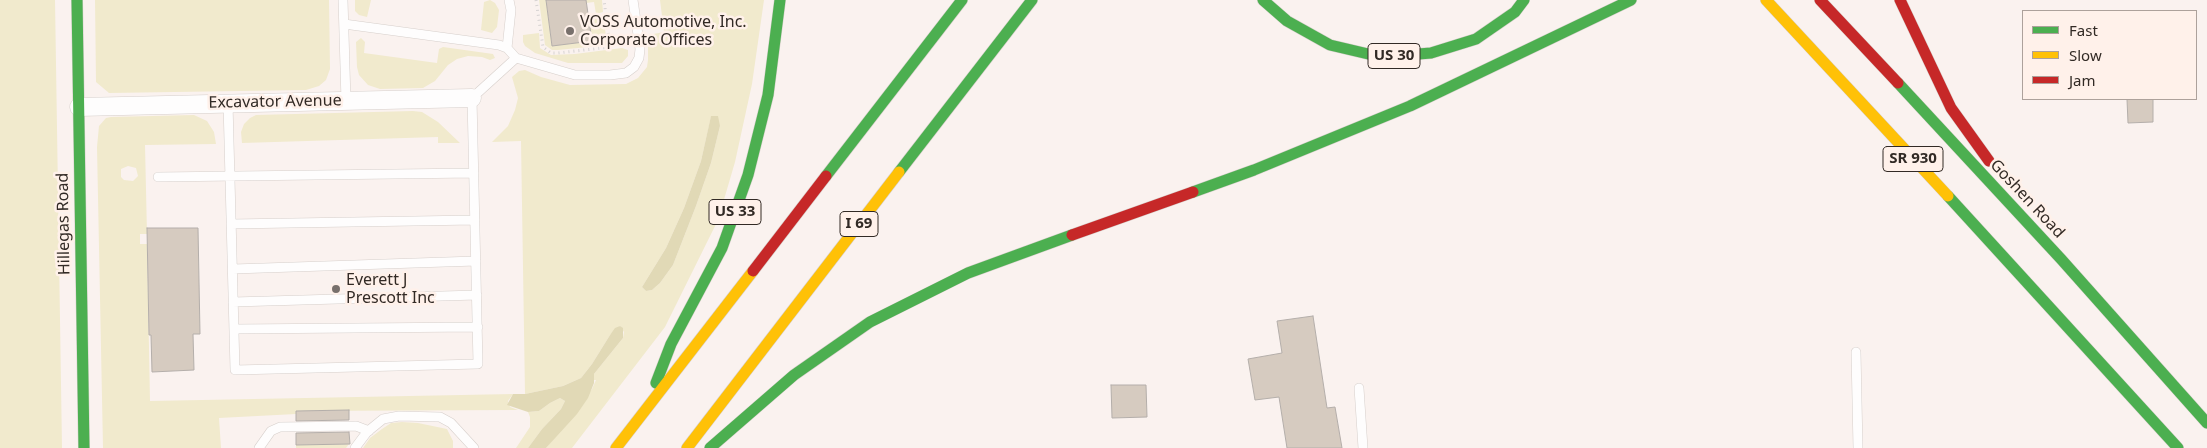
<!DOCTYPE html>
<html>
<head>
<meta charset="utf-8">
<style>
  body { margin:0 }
  #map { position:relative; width:2207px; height:448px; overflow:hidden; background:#faf2ef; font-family:"Noto Sans",sans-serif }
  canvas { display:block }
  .legend { position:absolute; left:2022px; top:10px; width:175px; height:90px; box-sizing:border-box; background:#fff1ea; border:1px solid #ada19b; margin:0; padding:6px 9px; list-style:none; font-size:15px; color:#322a25 }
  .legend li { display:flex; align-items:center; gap:10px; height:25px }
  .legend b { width:25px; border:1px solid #ada19b }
</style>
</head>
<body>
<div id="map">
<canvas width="2207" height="448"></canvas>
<ul class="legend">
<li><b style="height:6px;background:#4caf50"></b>Fast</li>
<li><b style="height:6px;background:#ffc107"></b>Slow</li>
<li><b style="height:6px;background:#c62828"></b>Jam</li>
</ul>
</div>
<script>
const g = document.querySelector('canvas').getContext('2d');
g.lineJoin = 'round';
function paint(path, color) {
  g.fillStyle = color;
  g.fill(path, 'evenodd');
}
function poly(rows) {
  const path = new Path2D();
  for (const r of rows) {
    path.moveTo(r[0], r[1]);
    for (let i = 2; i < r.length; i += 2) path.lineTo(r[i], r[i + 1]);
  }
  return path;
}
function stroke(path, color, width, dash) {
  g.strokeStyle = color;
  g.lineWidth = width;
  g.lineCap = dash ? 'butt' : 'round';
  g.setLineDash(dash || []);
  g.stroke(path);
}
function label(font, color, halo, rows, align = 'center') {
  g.font = font + ' "Noto Sans",sans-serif';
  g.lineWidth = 5;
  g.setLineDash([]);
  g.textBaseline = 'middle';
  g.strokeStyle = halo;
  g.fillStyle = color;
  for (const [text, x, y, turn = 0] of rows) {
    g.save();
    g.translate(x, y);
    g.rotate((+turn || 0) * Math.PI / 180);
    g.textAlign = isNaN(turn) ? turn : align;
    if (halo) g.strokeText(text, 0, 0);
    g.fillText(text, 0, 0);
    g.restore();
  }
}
paint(poly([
  [0,0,55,0,62,448,0,448],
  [95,0,329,0,330,69,326,80,319,86,306,90,109,93,96,82],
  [355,0,371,0,367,17,359,15,355,11],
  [490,0,495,3,499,10,497,27,492,33,481,30,484,2],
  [539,0,546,0,552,46,591,41,589,20,602,18,604,20,607,45,558,50,552,50,545,45],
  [586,0,602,0,603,12,596,14,594,2,586,3],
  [660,0,764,0,752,84,735,162,718,220,665,327,572,448,546,448,592,389,596,380,593,380,594,374,623,338,624,332,620,326,610,335,592,364,581,378,563,386,525,394,521,141,492,142,508,126,515,110,518,98,512,77,519,71,525,70,541,77,570,85,626,84,638,78,647,67,648,60,648,35,664,32],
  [711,117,720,126,711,163,696,206,673,265,660,283,652,290,646,291,642,287,666,248,684,208,701,161],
  [539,33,540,48,551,55,575,54,622,48,628,50,628,56,622,63,568,63,535,53,525,46,523,42,523,35],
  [361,38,365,42,364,53,437,63,439,49,443,47,493,54,495,58,490,60,482,57,468,56,457,59,448,65,435,81,423,88,380,89,368,85,359,75,357,67,356,42],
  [413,111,422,112,438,122,460,143,438,143,438,137,242,143,241,132,244,124,250,118,256,115],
  [194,115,207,121,214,132,216,144,145,145,147,234,140,234,140,244,147,244,150,401,513,394,508,401,510,407,518,410,296,411,296,414,219,418,221,448,103,448,97,147,99,126,106,118,111,117],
  [128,166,136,168,138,176,133,181,124,180,121,177,121,169],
  [560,398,565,401,561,409,542,429,528,448,516,448,530,427,530,417,528,412,539,411,550,403],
  [402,422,418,423,447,429,453,441,453,448,363,448,370,438,382,429,391,423],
  [349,444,346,448,296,448,296,445]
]), '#f1eacd');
paint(poly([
  [711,116,718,116,720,126,711,163,696,206,673,265,660,283,652,290,646,291,642,287,666,248,684,208,701,161],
  [620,326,623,328,623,338,594,374,594,383,588,398,577,414,546,448,528,448,542,429,561,409,565,401,560,398,550,403,539,411,528,412,507,405,513,394,525,394,563,386,581,378,592,364,610,335,615,328]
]), '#e1d9b6');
const building = poly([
  [546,0,586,0,592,41,552,46,546,0],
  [2127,99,2153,99,2153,122,2128,123,2127,99],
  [147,228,198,228,200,334,193,334,194,370,152,372,151,335,149,335,147,228],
  [1313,316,1327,408,1335,407,1342,448,1287,448,1279,397,1255,400,1248,359,1282,353,1277,321,1313,316],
  [1111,385,1146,385,1147,417,1112,418,1111,385],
  [349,410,349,420,296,421,296,411,349,410],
  [349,432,350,444,296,445,296,433,349,432]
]);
paint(building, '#d6cbc0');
stroke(building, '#b4aeaa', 1);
const lane = poly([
  [343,0,346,101],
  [344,24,499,45,507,48,516,58],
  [507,48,511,10,509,0],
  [228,103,235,370,478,364,472,98,516,58,575,75,610,75,626,73,634,67,639,58,640,49,633,0],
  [158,177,474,173],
  [231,224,475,220],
  [233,269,476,261],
  [233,302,477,295],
  [234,329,478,327],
  [1856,352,1858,448],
  [1359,388,1363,448],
  [259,448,271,431,280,427,356,426,369,431],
  [355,448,367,432,383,419,399,416,440,417,451,423,474,448]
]);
const street = poly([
  [79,107,472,98]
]);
const fast = poly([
  [77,0,84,448],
  [1263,0,1287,21,1330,45,1381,57,1431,53,1476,39,1515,12,1524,0],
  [1898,83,2061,259,2207,423],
  [899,172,1032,0],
  [826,176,962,0],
  [1193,192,1254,170,1410,106,1631,0],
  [1948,196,2178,448],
  [656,383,671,344,722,248,748,175,768,95,780,0],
  [710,448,794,375,870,322,968,273,1072,235]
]);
const slow = poly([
  [1766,0,1948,196],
  [616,448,753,271],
  [687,448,899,172]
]);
const jam = poly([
  [1820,0,1898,83],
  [1900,0,1951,108,1989,161],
  [1072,235,1193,192],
  [753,271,826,176]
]);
stroke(lane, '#d6cfcb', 10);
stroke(street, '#d6cfcb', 19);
stroke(fast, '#d6cfcb', 12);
stroke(slow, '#d6cfcb', 12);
stroke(jam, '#d6cfcb', 12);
stroke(poly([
  [536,0,543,47,551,53,558,53,610,47,604,0],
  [589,18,606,15]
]), '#d6d3d2', 3, [1, 4]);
stroke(lane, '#fefdfd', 9);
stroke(street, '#fefdfd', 18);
stroke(fast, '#4caf50', 11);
stroke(slow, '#ffc107', 11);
stroke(jam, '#c62828', 11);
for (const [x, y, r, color] of [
  [570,31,5,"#78706c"],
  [336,289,5,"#78706c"]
]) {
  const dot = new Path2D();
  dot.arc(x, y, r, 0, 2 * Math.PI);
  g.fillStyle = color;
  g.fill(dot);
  stroke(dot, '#fff1ea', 2);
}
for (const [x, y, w] of [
  [1394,56,52],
  [1913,159,60],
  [735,212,52],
  [859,224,38]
]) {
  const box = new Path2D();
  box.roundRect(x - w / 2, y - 12.5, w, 25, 4);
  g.fillStyle = '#fff1ea';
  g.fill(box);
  stroke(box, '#322a25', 1);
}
label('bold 15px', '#322a25', null, [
  ["US 30",1394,56],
  ["SR 930",1913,159],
  ["US 33",735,212],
  ["I 69",859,224]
]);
label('16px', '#322a25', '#fff1ea', [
  ["VOSS Automotive, Inc.",580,22],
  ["Corporate Offices",580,40],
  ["Everett J",346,280],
  ["Prescott Inc",346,298]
], 'left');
label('16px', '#322a25', '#fff1ea', [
  ["Excavator Avenue",275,102,-1],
  ["Goshen Road",2027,199,47],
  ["Hillegas Road",64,224,-91]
]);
</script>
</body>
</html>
